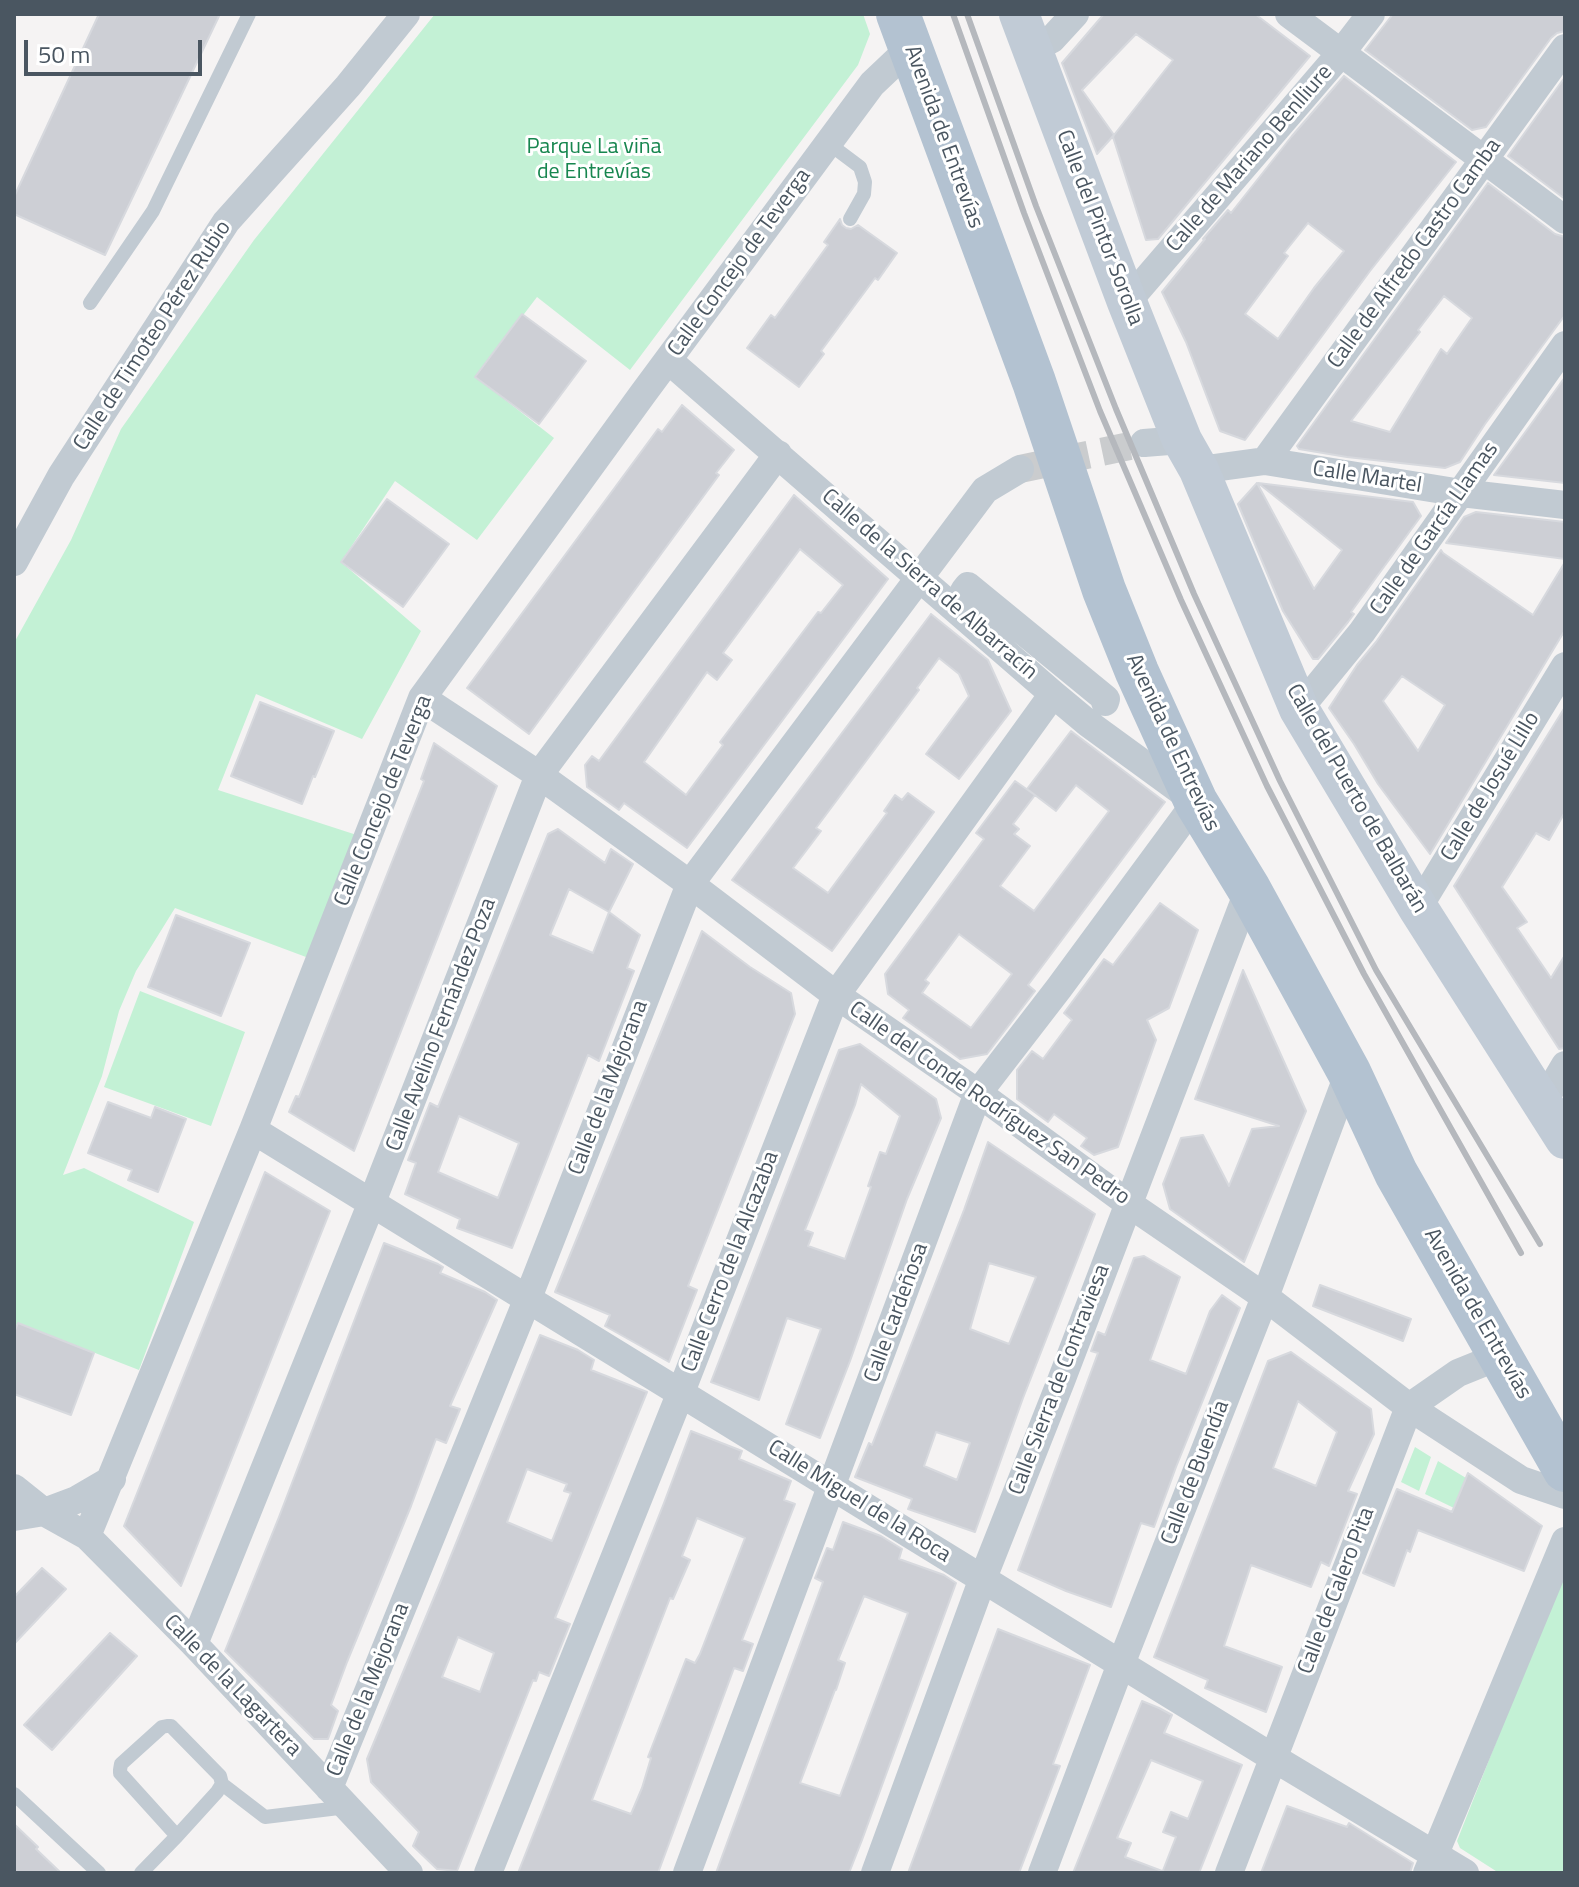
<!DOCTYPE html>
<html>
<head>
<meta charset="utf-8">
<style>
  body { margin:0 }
  #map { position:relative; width:1579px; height:1887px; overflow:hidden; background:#f5f3f3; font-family:"Titillium Web",sans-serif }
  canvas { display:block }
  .frame { position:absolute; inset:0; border:16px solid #4a5661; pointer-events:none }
  .scale { position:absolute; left:24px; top:40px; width:178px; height:36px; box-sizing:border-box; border:4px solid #4a5661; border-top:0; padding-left:10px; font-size:24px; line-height:28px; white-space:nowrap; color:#4a5661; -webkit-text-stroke:6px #fff; paint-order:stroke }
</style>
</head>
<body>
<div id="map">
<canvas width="1579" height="1887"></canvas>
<div class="frame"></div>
<div class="scale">50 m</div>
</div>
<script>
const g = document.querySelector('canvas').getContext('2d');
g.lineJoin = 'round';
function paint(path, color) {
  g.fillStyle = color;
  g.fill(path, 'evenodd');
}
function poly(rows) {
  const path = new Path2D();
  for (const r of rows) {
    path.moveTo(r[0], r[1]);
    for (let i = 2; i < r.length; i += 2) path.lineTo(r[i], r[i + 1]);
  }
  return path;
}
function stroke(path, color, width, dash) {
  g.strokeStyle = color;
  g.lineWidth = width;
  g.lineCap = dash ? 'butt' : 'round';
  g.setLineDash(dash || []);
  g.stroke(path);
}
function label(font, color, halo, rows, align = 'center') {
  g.font = font + ' "Titillium Web",sans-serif';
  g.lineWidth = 6;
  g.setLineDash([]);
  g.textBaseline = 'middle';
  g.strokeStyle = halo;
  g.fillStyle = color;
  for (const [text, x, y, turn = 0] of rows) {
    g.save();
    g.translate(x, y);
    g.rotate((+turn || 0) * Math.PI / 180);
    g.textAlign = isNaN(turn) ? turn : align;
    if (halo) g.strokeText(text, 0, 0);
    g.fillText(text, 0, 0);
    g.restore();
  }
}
paint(poly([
  [435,14,863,14,870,34,858,65,630,370,537,297,476,377,554,438,477,540,395,481,341,562,421,631,362,739,256,694,218,790,366,838,314,960,175,908,136,971,119,1011,102,1076,63,1175,84,1168,194,1222,139,1370,18,1323,14,1328,14,643,71,540,121,429,254,240],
  [140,991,245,1032,211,1126,104,1087],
  [1415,1447,1431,1457,1419,1491,1401,1482],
  [1438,1461,1466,1478,1454,1508,1425,1494],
  [1565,1567,1565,1873,1499,1873,1460,1848,1457,1841]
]), '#c3f1d5');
const building = poly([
  [99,14,220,14,105,255,14,214,14,197,99,14],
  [1104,14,1255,14,1310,56,1158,239,1146,240,1113,137,1114,135,1097,154,1062,63,1104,14],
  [1136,34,1173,60,1114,135,1082,90,1136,34],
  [1393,14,1565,14,1565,31,1557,33,1551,38,1486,127,1472,130,1365,50,1393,14],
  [1344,76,1456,162,1370,271,1245,440,1220,431,1186,342,1162,292,1205,239,1203,239,1228,210,1231,213,1292,136,1344,76],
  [1308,223,1344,251,1314,288,1278,339,1245,314,1288,256,1284,253,1308,223],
  [1565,77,1565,199,1508,156,1565,77],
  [1488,183,1555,234,1565,237,1565,315,1485,424,1460,462,1445,468,1347,457,1299,449,1297,446,1488,183],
  [1444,296,1472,318,1447,354,1441,349,1390,432,1351,421,1420,332,1418,330,1444,296],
  [840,219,842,225,846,228,851,229,858,225,897,253,878,280,875,278,821,351,824,354,799,387,747,348,771,315,775,318,828,245,824,242,840,219],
  [522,314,586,361,539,424,475,377,522,314],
  [1565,377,1565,483,1494,475,1529,427,1565,377],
  [682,405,734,450,716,473,719,475,529,734,467,688,658,429,662,432,682,405],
  [1257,483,1314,589,1342,550,1258,483,1413,502,1421,516,1351,612,1354,614,1348,622,1318,659,1313,659,1283,611,1238,504,1257,483],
  [794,495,888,579,687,848,624,803,619,810,587,787,585,765,592,756,599,761,794,495],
  [800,549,843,585,821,613,818,612,720,742,723,745,686,795,644,762,707,672,717,680,732,660,723,653,800,549],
  [387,499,449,544,403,607,341,562,387,499],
  [1476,512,1565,522,1565,559,1446,543,1464,517,1476,512],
  [1441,550,1443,553,1533,615,1565,562,1565,630,1430,854,1378,784,1354,744,1329,708,1357,665,1376,642,1441,550],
  [1402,676,1445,705,1418,751,1383,701,1402,676],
  [931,614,988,660,1011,711,959,779,926,754,969,696,959,674,939,658,917,688,919,690,816,828,821,831,793,868,828,893,887,813,884,811,895,795,902,800,908,793,934,812,832,951,732,880,931,614],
  [260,702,334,731,315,777,313,776,302,804,231,776,260,702],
  [1565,707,1565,812,1549,840,1536,833,1502,887,1527,922,1517,928,1551,978,1565,955,1565,1048,1559,1049,1454,886,1565,707],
  [1071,731,1165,802,1028,985,1035,991,987,1054,960,1059,903,1018,909,1010,888,994,885,974,984,839,976,833,1015,781,1035,795,1013,824,1019,829,1014,834,1030,846,1000,886,1034,911,1109,811,1076,785,1056,811,1027,789,1071,731],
  [959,934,1012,974,971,1028,922,993,929,983,925,980,959,934],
  [434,743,497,786,354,1151,289,1112,296,1096,299,1097,424,781,421,779,434,743],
  [558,829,605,863,611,849,633,864,609,912,640,935,627,968,634,971,599,1061,588,1055,512,1248,457,1228,460,1219,405,1194,416,1163,408,1160,430,1103,438,1107,548,834,558,829],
  [569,889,609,912,593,953,550,935,569,889],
  [459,1116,519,1143,498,1198,438,1172,459,1116],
  [1160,903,1198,930,1169,1008,1147,1020,1156,1040,1118,1147,1094,1155,1081,1146,1087,1138,1054,1114,1048,1122,1017,1099,1017,1070,1032,1051,1043,1059,1072,1020,1064,1013,1104,959,1113,965,1160,903],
  [176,915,250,943,221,1016,148,987,176,915],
  [702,931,750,967,791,993,795,1014,688,1286,697,1290,669,1362,605,1326,610,1315,555,1292,702,931],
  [1243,970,1306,1111,1244,1262,1170,1209,1163,1184,1181,1138,1203,1135,1229,1186,1252,1129,1279,1126,1195,1099,1243,970],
  [860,1044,936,1099,941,1118,907,1199,850,1361,820,1438,786,1424,821,1329,787,1318,759,1400,711,1382,839,1050,860,1044],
  [861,1084,900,1116,886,1154,880,1152,868,1186,871,1187,845,1259,808,1246,813,1233,805,1230,855,1105,861,1084],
  [108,1102,151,1118,155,1107,186,1119,158,1192,128,1180,132,1170,88,1153,108,1102],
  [988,1142,1095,1214,1023,1398,975,1532,908,1509,912,1499,855,1477,869,1443,872,1445,964,1210,988,1142],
  [989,1263,1036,1277,1009,1344,970,1329,989,1263],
  [936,1432,970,1443,957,1480,924,1466,936,1432],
  [265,1172,330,1211,181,1586,124,1526,265,1172],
  [384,1243,438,1264,443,1267,440,1273,485,1292,497,1300,450,1406,460,1409,446,1443,436,1439,411,1506,347,1662,331,1705,338,1711,328,1739,314,1739,225,1651,279,1517,384,1243],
  [1144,1256,1180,1277,1150,1360,1186,1374,1210,1311,1222,1295,1240,1308,1176,1467,1154,1527,1141,1523,1111,1607,1066,1591,1018,1570,1098,1353,1091,1351,1098,1332,1105,1335,1134,1258,1144,1256],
  [1320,1285,1411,1319,1403,1341,1313,1306,1320,1285],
  [18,1323,94,1353,71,1415,14,1394,14,1333,18,1323],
  [540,1335,578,1350,594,1360,591,1370,647,1392,555,1618,570,1624,549,1676,539,1672,536,1681,533,1680,457,1871,437,1869,413,1846,419,1832,371,1782,367,1759,440,1583,540,1335],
  [527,1469,567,1484,564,1491,571,1493,552,1541,507,1522,527,1469],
  [458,1637,494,1653,480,1692,442,1677,458,1637],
  [1291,1352,1371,1409,1374,1434,1348,1491,1357,1494,1329,1566,1321,1562,1311,1587,1251,1565,1224,1646,1282,1667,1266,1712,1205,1688,1208,1680,1154,1657,1268,1361,1291,1352],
  [1298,1401,1337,1432,1316,1486,1273,1468,1298,1401],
  [691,1431,742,1451,739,1459,791,1481,784,1500,795,1504,742,1640,753,1644,743,1671,734,1668,658,1873,518,1873,664,1503,691,1431],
  [697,1518,745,1538,700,1654,695,1663,686,1659,648,1757,651,1758,642,1788,631,1814,592,1800,670,1598,673,1599,690,1560,682,1556,697,1518],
  [1468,1473,1542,1526,1524,1571,1418,1530,1410,1552,1407,1550,1394,1586,1363,1573,1397,1489,1452,1512,1468,1473],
  [843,1522,881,1536,902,1549,899,1559,944,1575,956,1583,862,1840,849,1873,716,1873,823,1582,815,1578,827,1548,833,1550,843,1522],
  [864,1596,908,1613,840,1796,800,1783,835,1690,836,1690,845,1663,838,1660,864,1596],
  [42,1568,66,1589,14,1644,14,1597,42,1568],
  [998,1629,1090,1665,1053,1764,1060,1766,1019,1873,908,1873,998,1629],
  [110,1633,137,1656,52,1750,24,1725,110,1633],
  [1142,1701,1159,1708,1172,1715,1164,1733,1242,1765,1205,1858,1199,1873,1162,1873,1176,1837,1163,1832,1171,1812,1188,1819,1203,1781,1151,1760,1117,1838,1131,1843,1125,1857,1162,1871,1162,1873,1073,1873,1142,1701],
  [1287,1806,1347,1827,1349,1823,1413,1863,1410,1873,1261,1873,1287,1806],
  [14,1824,38,1847,36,1849,61,1873,14,1873,14,1824]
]);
paint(building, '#cdcfd5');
stroke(building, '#d7d9de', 2);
stroke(poly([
  [1020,469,1144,443]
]), '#caccce', 28, [28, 14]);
stroke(poly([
  [828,143,860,167,865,182,864,194,850,219],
  [90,303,153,211,249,14],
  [222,1784,265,1817,347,1807],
  [14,1794,99,1873],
  [141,1873,177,1836,217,1792,222,1784,220,1776,171,1726,167,1726,162,1727,121,1764,120,1770,120,1773,177,1836]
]), '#c1cad2', 14);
stroke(poly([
  [1289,14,1565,220],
  [1031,50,1052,39,1075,14],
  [1127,302,1341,53,1371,14],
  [668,360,1053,694,1089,724,1196,802,1059,988,978,1093,687,1873],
  [1144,443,1182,440],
  [1265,461,1565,48],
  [1199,470,1265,461,1461,493,1565,505],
  [14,562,61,476,226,222,348,86,406,14],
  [964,591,968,586,1106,699,1105,702],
  [422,698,539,775,690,884,836,995,978,1093,1129,1204,1265,1297,1409,1407,1521,1480,1565,1495],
  [1299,709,1362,632,1565,345],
  [1418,908,1565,666],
  [1542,1104,1565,1065],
  [253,1130,1272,1757,1465,1873],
  [14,1488,44,1512,87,1536,194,1644,409,1873],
  [14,1517,44,1512,76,1500,112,1479],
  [87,1536,253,1130,422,698,642,395,872,84,910,48],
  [194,1644,372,1202,539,775,778,454],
  [329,1788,528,1298,690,884,985,490,1020,469],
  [488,1873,681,1392,836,995,1053,694],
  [875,1873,983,1578,1061,1381,1249,889],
  [1042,1873,1121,1664,1265,1297,1349,1072],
  [1229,1873,1409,1407,1458,1373,1500,1356],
  [1427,1873,1565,1541]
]), '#c1cad2', 28);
stroke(poly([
  [1019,14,1127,302,1182,440,1199,470,1299,709,1418,908,1565,1139]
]), '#c1cbd6', 40);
stroke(poly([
  [898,14,1034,382,1104,590,1137,672,1196,802,1249,889,1349,1072,1396,1173,1565,1470]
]), '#b3c2d1', 44);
stroke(poly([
  [953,14,1024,213,1100,411,1181,600,1267,786,1364,974,1521,1253],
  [967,14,1036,206,1116,409,1194,594,1280,781,1376,970,1540,1244]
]), '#b5b8bd', 6);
label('22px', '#4a5661', '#fff', [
  ["Avenida de Entrevías",943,137,70],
  ["Calle de Mariano Benlliure",1250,159,-49],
  ["Calle del Pintor Sorolla",1099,228,69],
  ["Calle de Alfredo Castro Camba",1415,254,-54],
  ["Calle Concejo de Teverga",740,263,-54],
  ["Calle de Timoteo Pérez Rubio",153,336,-57],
  ["Calle Martel",1367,478,9],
  ["Calle de García Llamas",1435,529,-55],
  ["Calle de la Sierra de Albarracín",929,585,41],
  ["Avenida de Entrevías",1172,743,65],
  ["Calle de Josué Lillo",1491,787,-59],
  ["Calle del Puerto de Balbarán",1356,799,60],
  ["Calle Concejo de Teverga",384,801,-68],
  ["Calle Avelino Fernández Poza",442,1025,-69],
  ["Calle de la Mejorana",609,1088,-69],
  ["Calle del Conde Rodríguez San Pedro",989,1104,35],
  ["Calle Cerro de la Alcazaba",731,1262,-69],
  ["Calle Cardeñosa",897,1313,-70],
  ["Avenida de Entrevías",1477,1314,60],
  ["Calle Sierra de Contraviesa",1060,1380,-69],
  ["Calle de Buendía",1196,1473,-69],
  ["Calle Miguel de la Roca",859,1502,32],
  ["Calle de Calero Pita",1337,1591,-69],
  ["Calle de la Lagartera",232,1686,46],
  ["Calle de la Mejorana",369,1690,-68]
]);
label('22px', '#17864f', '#fff', [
  ["Parque La viña",594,148],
  ["de Entrevías",594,173]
]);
</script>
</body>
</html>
